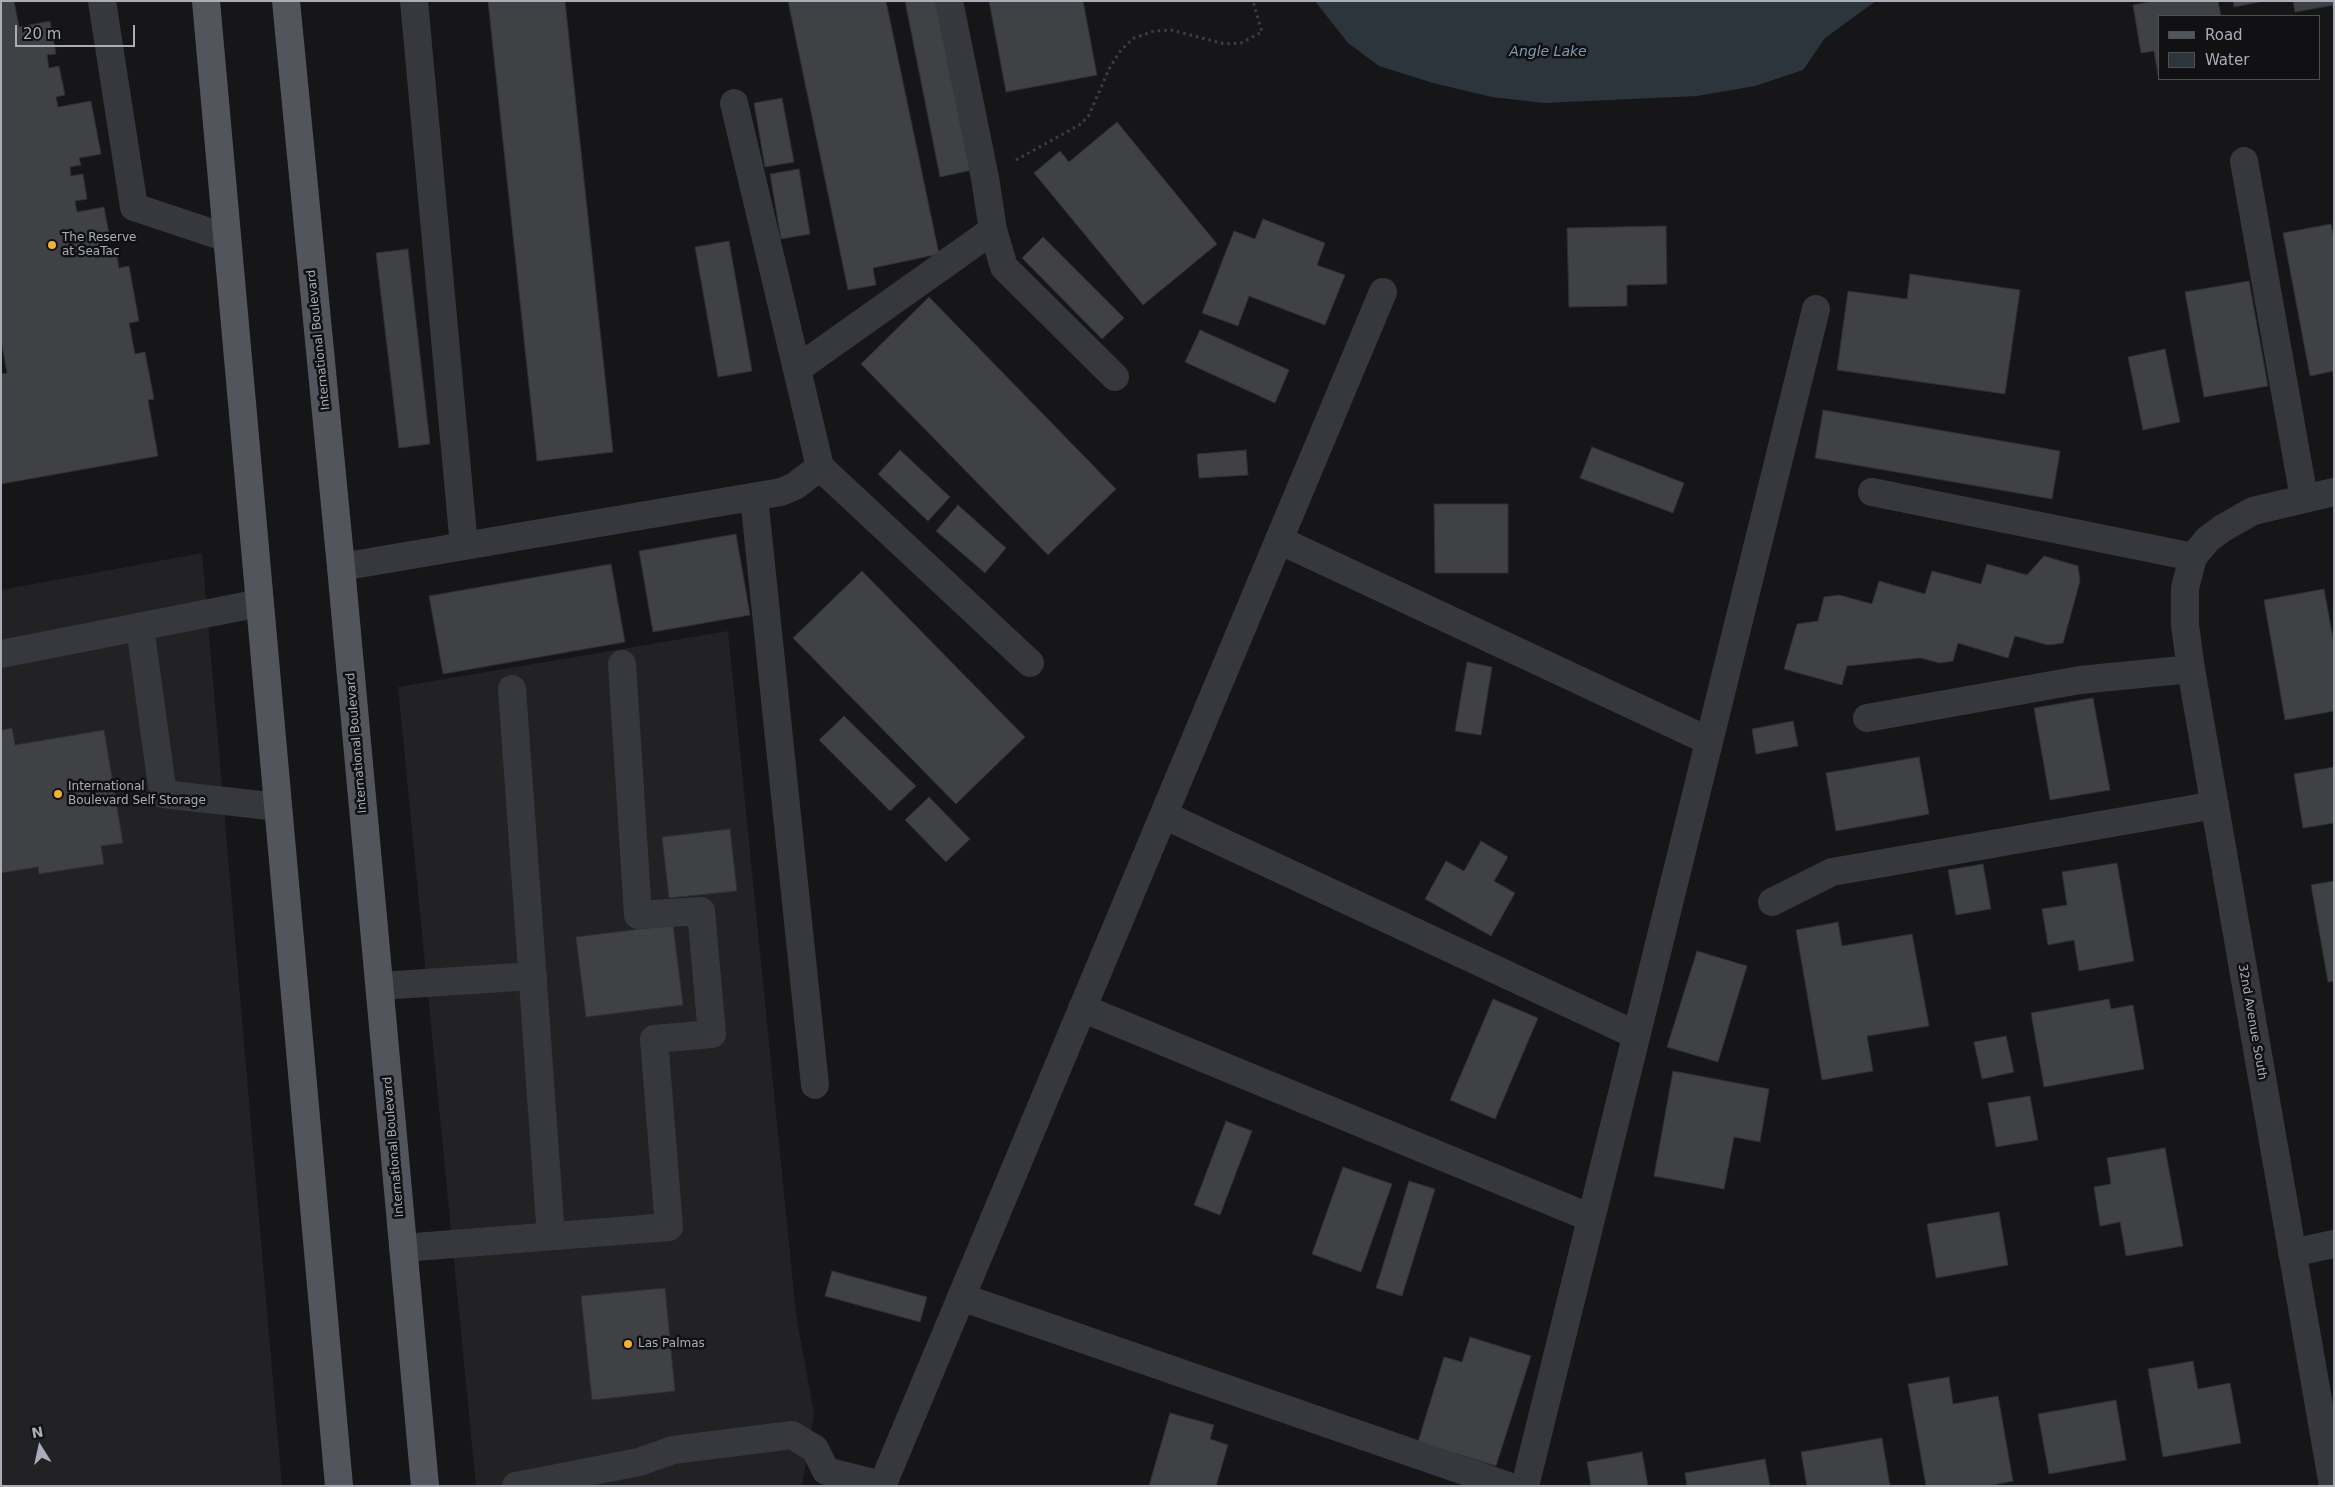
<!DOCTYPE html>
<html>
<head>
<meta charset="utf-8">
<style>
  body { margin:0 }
  #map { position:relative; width:2335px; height:1487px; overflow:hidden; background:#161618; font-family:"DejaVu Sans",sans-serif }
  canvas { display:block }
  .frame { position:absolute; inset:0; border:2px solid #a8adb8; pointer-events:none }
  .legend { position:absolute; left:2158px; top:15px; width:162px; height:65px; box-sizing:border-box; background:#111113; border:1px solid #4d4f55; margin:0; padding:6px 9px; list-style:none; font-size:15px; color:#a8adb8 }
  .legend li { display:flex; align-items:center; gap:10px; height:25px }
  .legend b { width:25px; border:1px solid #4d4f55 }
  .north { position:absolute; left:15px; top:1422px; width:50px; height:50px; -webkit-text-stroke:4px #111113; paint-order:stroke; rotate:350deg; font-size:14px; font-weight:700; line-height:20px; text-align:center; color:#a8adb8 }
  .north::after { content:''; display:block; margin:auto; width:18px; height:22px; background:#a8adb8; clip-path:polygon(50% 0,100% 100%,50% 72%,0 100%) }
  .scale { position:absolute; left:15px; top:25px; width:120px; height:22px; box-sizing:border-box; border:2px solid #a8adb8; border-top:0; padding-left:6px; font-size:15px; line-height:18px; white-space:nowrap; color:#a8adb8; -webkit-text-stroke:4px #111113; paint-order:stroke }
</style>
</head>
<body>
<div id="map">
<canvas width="2335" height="1487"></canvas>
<div class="frame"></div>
<ul class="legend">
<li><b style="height:6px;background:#53555c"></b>Road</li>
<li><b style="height:14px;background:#2c353c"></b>Water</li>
</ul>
<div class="north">N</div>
<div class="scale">20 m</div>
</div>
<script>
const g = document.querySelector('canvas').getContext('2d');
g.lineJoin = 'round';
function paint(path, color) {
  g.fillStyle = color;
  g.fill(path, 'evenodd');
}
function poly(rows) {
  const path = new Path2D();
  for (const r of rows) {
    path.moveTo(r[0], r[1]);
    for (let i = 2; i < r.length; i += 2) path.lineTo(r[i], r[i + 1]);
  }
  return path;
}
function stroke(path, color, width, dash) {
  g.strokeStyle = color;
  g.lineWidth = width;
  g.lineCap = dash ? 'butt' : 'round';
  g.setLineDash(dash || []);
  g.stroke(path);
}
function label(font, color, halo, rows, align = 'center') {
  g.font = font + ' "DejaVu Sans",sans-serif';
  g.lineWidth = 5;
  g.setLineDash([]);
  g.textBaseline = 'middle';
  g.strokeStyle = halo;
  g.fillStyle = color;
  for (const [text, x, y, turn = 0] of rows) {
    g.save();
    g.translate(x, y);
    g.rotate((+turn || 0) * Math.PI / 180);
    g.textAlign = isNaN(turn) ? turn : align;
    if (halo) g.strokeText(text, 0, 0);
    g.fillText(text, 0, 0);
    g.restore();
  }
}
paint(poly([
  [202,553,282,1486,1,1486,1,590],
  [728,631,796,1314,814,1414,802,1486,476,1486,398,687]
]), '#222225');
paint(poly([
  [1315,1,1876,1,1825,38,1803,70,1755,86,1697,96,1544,103,1492,97,1433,83,1379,66,1348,43]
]), '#2c353c');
const building = poly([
  [1,1,14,1,19,27,50,21,56,54,47,55,49,68,59,66,65,95,56,97,58,107,91,101,101,154,79,158,81,165,70,167,71,176,83,174,87,199,75,201,77,212,104,207,110,239,102,240,104,252,116,250,119,268,129,266,139,321,129,323,135,354,145,352,154,399,148,400,158,456,1,484,1,374,7,373,1,340,1,1],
  [488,1,565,1,613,452,537,461,488,1],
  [788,1,886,1,939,254,873,268,876,285,848,290,788,1],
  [905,1,938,1,972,170,940,177,905,1],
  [989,1,1083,1,1097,75,1006,92,989,1],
  [2153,1,2218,1,2221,16,2159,16,2158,75,2154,51,2141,53,2133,5,2153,1],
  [2233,1,2265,1,2234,7,2233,1],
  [2293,1,2334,1,2334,5,2295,12,2293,1],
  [782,98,794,162,765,167,754,103,782,98],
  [1117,122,1217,244,1143,305,1034,173,1060,151,1069,162,1117,122],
  [799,169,810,234,781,239,770,174,799,169],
  [1263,219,1325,243,1317,265,1345,275,1325,325,1249,296,1238,326,1202,313,1234,231,1255,239,1263,219],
  [2331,224,2334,238,2334,371,2310,376,2283,233,2331,224],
  [1666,226,1667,284,1627,285,1627,306,1569,307,1567,228,1666,226],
  [1043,237,1124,318,1102,339,1022,258,1043,237],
  [729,241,752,371,718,377,695,247,729,241],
  [408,249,430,444,399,448,376,253,408,249],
  [1910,274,2020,290,2005,394,1837,370,1848,291,1907,299,1910,274],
  [2249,281,2268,386,2204,397,2185,292,2249,281],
  [929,297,1116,489,1048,555,861,364,929,297],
  [1200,330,1289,370,1275,403,1185,362,1200,330],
  [2165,349,2180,422,2143,430,2128,357,2165,349],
  [1823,410,2060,451,2052,499,1815,458,1823,410],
  [1592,447,1684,483,1673,513,1580,478,1592,447],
  [900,450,950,497,928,521,878,474,900,450],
  [1246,450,1248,475,1199,478,1197,454,1246,450],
  [1434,504,1508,504,1508,573,1435,573,1434,504],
  [958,505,1006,548,985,573,936,531,958,505],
  [736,534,750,615,653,632,639,551,736,534],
  [2044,556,2078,566,2080,581,2063,643,2048,645,2015,636,2008,658,1958,643,1953,661,1940,663,1920,658,1847,666,1842,685,1784,669,1797,624,1818,621,1824,597,1839,595,1872,604,1879,581,1925,594,1932,571,1981,584,1987,564,2027,575,2044,556],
  [611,564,625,642,443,674,429,596,611,564],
  [862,571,1025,737,956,804,793,638,862,571],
  [2324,589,2334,644,2334,711,2285,720,2264,600,2324,589],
  [1467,662,1492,667,1481,735,1455,731,1467,662],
  [2093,698,2110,790,2050,800,2034,708,2093,698],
  [844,716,916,786,890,811,819,740,844,716],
  [1793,721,1798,746,1756,754,1752,729,1793,721],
  [12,728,15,745,104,730,123,843,101,846,104,864,39,874,38,867,1,873,1,730,12,728],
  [1919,757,1929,814,1836,831,1826,773,1919,757],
  [2334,767,2334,823,2303,828,2294,774,2334,767],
  [929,797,970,839,946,862,905,820,929,797],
  [730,829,737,891,669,898,662,837,730,829],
  [1481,841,1508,857,1494,881,1515,893,1491,936,1425,899,1446,861,1464,871,1481,841],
  [2117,863,2134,961,2079,971,2074,940,2048,945,2042,909,2067,905,2062,872,2117,863],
  [1983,864,1991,909,1956,915,1948,870,1983,864],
  [2334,881,2334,981,2328,982,2311,885,2334,881],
  [1838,922,1842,946,1912,934,1929,1026,1867,1036,1873,1071,1822,1080,1796,930,1838,922],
  [673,925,683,1005,586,1017,576,937,673,925],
  [1697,951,1747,966,1718,1062,1667,1047,1697,951],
  [1493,999,1538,1018,1495,1119,1450,1100,1493,999],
  [2109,999,2111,1009,2133,1005,2144,1069,2044,1087,2031,1013,2109,999],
  [2006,1036,2014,1072,1982,1079,1974,1042,2006,1036],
  [1673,1071,1769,1089,1760,1142,1734,1137,1724,1189,1654,1176,1673,1071],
  [2030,1096,2038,1140,1996,1147,1988,1103,2030,1096],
  [1226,1121,1252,1131,1220,1215,1194,1205,1226,1121],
  [2165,1148,2183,1246,2126,1256,2120,1222,2100,1226,2094,1187,2111,1184,2107,1158,2165,1148],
  [1343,1167,1392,1184,1361,1272,1312,1254,1343,1167],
  [1409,1181,1435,1189,1402,1296,1376,1288,1409,1181],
  [1999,1212,2008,1265,1936,1278,1927,1224,1999,1212],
  [832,1271,927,1297,920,1322,825,1296,832,1271],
  [665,1288,675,1391,592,1400,581,1296,665,1288],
  [1470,1337,1531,1356,1496,1466,1418,1442,1444,1357,1462,1362,1470,1337],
  [2193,1361,2198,1389,2230,1383,2241,1443,2163,1457,2148,1369,2193,1361],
  [1949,1377,1953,1404,1998,1396,2013,1481,1988,1486,1926,1486,1908,1384,1949,1377],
  [2116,1400,2126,1460,2049,1474,2038,1414,2116,1400],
  [1170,1413,1214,1425,1210,1439,1228,1445,1216,1486,1149,1486,1170,1413],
  [1882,1438,1890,1486,1807,1486,1801,1452,1882,1438],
  [1642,1452,1648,1486,1591,1486,1587,1462,1642,1452],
  [1765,1459,1770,1486,1687,1486,1685,1473,1765,1459]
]);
paint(building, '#404145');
stroke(building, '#303034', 1);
stroke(poly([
  [1016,160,1081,124,1089,115,1109,69,1121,50,1134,38,1154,31,1171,30,1225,44,1241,43,1262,32,1253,1]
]), '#3d3f44', 3, [2.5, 4]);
stroke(poly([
  [102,1,134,207,227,238],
  [414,1,464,546],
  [949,1,985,178,993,230,1004,267,1115,377],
  [734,103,820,467],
  [2244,161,2304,498],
  [797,369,993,230],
  [1872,492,2193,557],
  [754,497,815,1085],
  [1279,540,1709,741],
  [341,567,781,492,795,486,820,467,1030,663],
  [140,627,163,794,278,807],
  [1,654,260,603],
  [512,689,551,1236],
  [1867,718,2080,680,2191,669],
  [1164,815,1636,1035],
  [1772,902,1832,872,2215,805],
  [380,986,533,976],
  [1082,1008,1591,1218],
  [403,1248,669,1227,654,1039,712,1034,701,911,638,915,622,664],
  [2292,1253,2334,1244],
  [961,1297,1508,1486],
  [516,1486,639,1462,673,1450,792,1435,815,1449,826,1471,882,1485],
  [882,1486,1383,292],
  [1525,1486,1816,309],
  [2333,1486,2191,669,2185,625,2185,588,2193,557,2208,539,2223,528,2253,511,2334,492]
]), '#37383d', 28);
stroke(poly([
  [206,1,339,1486],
  [286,1,341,567,425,1486]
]), '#53555c', 28);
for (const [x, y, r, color] of [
  [52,245,5,"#f2b134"],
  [58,794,5,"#f2b134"],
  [628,1344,5,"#f2b134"]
]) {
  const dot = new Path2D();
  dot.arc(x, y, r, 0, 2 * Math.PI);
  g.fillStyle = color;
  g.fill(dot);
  stroke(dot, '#111113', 2);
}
label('12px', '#a8adb8', '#111113', [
  ["The Reserve",62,238],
  ["at SeaTac",62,252],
  ["International",68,787],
  ["Boulevard Self Storage",68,801],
  ["Las Palmas",638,1344]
], 'left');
label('12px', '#a8adb8', '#111113', [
  ["International Boulevard",319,340,-96],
  ["International Boulevard",357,743,-95],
  ["32nd Avenue South",2252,1022,80],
  ["International Boulevard",394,1147,-95]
]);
label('italic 14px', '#7f9bb3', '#111113', [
  ["Angle Lake",1548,52]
]);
</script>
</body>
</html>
